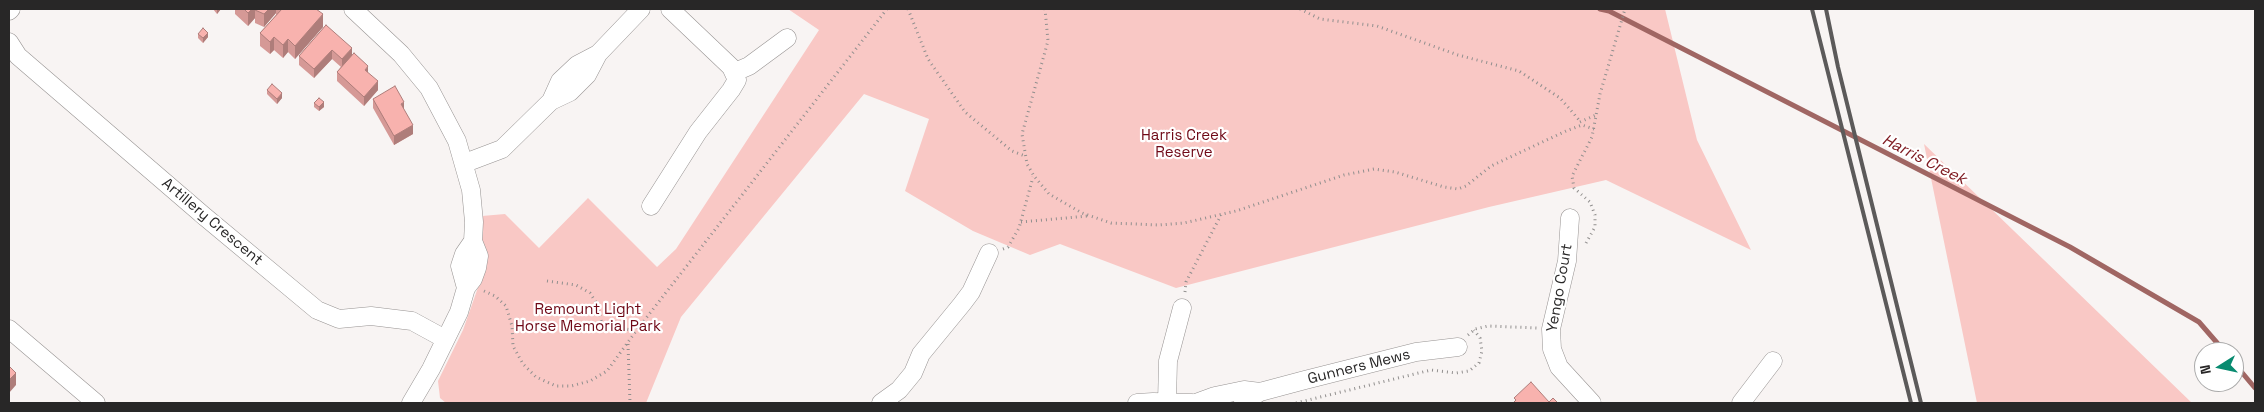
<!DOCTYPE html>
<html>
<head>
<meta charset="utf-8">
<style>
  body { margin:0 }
  #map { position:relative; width:2264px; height:412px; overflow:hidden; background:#f8f4f3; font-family:"Space Grotesk",sans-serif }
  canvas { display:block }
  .frame { position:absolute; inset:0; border:10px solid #282727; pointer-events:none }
  .north { position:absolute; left:2194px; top:342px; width:50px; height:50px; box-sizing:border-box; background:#fff; border:1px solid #a9a9a9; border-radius:50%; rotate:260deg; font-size:14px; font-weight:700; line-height:20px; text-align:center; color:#282727 }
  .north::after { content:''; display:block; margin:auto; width:18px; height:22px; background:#088b70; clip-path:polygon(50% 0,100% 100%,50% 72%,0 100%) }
</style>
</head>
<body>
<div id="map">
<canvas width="2264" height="412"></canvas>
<div class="frame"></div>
<div class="north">N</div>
</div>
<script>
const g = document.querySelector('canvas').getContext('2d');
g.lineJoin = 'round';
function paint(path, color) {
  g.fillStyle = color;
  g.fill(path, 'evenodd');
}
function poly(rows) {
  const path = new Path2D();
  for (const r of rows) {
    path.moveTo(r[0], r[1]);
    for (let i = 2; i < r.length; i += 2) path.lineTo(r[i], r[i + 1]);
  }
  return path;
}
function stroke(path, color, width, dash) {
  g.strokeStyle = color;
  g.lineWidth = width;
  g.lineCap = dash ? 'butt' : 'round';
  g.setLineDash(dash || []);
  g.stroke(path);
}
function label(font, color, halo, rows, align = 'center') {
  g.font = font + ' "Space Grotesk",sans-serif';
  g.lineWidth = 4.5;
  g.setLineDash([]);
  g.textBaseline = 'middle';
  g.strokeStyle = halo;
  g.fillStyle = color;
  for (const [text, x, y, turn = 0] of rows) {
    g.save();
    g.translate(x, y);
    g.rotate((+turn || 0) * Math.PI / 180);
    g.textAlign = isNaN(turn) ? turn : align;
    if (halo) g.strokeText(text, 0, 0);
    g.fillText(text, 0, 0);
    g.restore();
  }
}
paint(poly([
  [788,9,1665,9,1697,140,1751,250,1606,180,1489,207,1176,288,1060,244,1030,255,973,231,905,191,929,119,864,94,681,317,646,403,446,403,440,398,438,381,463,330,481,279,482,216,505,214,539,248,588,198,657,267,676,249,819,30],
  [1924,144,2192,403,1977,403]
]), '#f9c8c5');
stroke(poly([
  [1600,9,1609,11,2070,247,2199,322,2225,352],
  [2234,363,2255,388]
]), '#a06663', 5);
const minor = poly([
  [353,9,401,54,429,88,457,141,471,190,474,222,473,241,479,256,477,268,473,279,466,288,459,312,431,369,411,403],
  [9,11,11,9],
  [9,42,18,56,204,216,317,310,339,319,371,316,412,321,445,339],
  [735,72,749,66,787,38],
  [551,101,560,81,577,65,598,54],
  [465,163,502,149,551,101,570,92,587,75,598,54,641,9],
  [651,206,698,132,731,90,737,80,731,67,670,9],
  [1570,218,1567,261,1551,329,1552,349,1559,367,1592,403],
  [466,288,460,266,464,254,473,241],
  [9,329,96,403],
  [1167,402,1168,361,1182,308],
  [881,403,899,390,913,373,921,354,962,304,971,292,989,253],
  [1137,403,1153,402,1192,403],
  [1196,403,1215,396,1244,390,1260,392],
  [1243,403,1260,392,1305,380,1416,352,1458,347],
  [1741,403,1773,361]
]);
stroke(minor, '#979392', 19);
stroke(poly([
  [908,9,928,59,965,112,1012,151,1025,156],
  [1045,9,1048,41,1022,134,1027,164,1034,176,1049,194,1082,213,1111,223,1159,225,1184,223,1236,211,1344,175,1374,169,1395,172,1444,187,1458,189,1466,186,1491,166,1566,131,1582,125,1594,129],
  [1300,9,1320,19,1377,26,1458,55,1519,71,1560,98,1580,121],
  [1580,122,1596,115],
  [1021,222,1088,216],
  [1586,243,1595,227,1595,215,1590,202,1574,188,1572,176,1592,137,1600,94,1625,9],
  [1003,249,1008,247,1019,228,1033,177],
  [547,281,576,285,590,293,597,304,602,324,636,331],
  [484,291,495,296,506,306,512,326,513,346,523,364,536,377,556,386,571,386,590,381,607,371,636,331,887,9],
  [1185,292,1186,282,1221,215],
  [1468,335,1475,329,1488,326,1537,328],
  [628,344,630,403],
  [1296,403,1431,370,1456,373,1469,371,1479,363,1482,351,1480,338,1474,330]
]), '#918f8e', 3, [1, 4]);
stroke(minor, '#fff', 18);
stroke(poly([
  [1812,9,1911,403],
  [1826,9,1838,67,1921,403]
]), '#5c5a5a', 4);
paint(poly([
  [213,9,221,9,217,14],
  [235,9,316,9,323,27,295,59,288,52,283,58,274,50,270,54,260,46,260,33,276,15,276,13,264,27,255,23,255,18,248,26,235,14],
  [326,25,352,56,368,73,378,90,364,106,337,81,337,72,341,67,332,59,314,78,299,65,299,56],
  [198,34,208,37,203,43,198,38],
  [267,90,282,98,277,104,267,94],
  [373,99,404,110,413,134,394,145,373,108],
  [314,103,324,107,319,111,314,107]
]), '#d59996');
paint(poly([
  [217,9,221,9,217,14],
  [252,9,255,9,255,18,248,26,248,13],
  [269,9,276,9,276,13,264,27,264,14],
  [323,14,323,27,295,59,295,46],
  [208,33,208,37,203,43,203,38],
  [274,37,274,50,270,54,270,42],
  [288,39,288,52,283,58,283,45],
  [352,48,352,57,342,68,342,59],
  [332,50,332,59,314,78,314,69],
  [368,66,368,75,365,70],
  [378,81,378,90,364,106,364,97],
  [282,93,282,98,277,104,277,99],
  [324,102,324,107,319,111,319,107],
  [404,102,404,111,401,104],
  [413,125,413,134,394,145,394,136],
  [16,373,16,385,9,393,9,380]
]), '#ae7d7a');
const building = poly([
  [244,9,252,9,248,13,244,9],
  [255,9,269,9,264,14,255,10,255,9],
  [282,9,316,9,323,14,295,46,288,39,283,45,274,37,270,42,260,33,282,9],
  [326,25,352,48,342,59,332,50,314,69,299,56,326,25],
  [203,28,208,33,203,38,198,34,203,28],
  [354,53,368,66,365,70,378,81,364,97,337,72,354,53],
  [272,84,282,93,277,99,267,90,272,84],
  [395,86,404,102,401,104,413,125,394,136,373,99,395,86],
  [319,98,324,102,319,107,314,103,319,98],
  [9,366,16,373,9,380,9,366],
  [1531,382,1549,402,1553,398,1558,403,1514,403,1514,402,1516,400,1514,398,1531,382]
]);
paint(building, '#f8b2ae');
stroke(building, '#ae7d7a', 1);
label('15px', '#6f0816', '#fff', [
  ["Harris Creek",1184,136],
  ["Reserve",1184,153],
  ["Remount Light",588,310],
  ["Horse Memorial Park",588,327]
]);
label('15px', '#282727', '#fff', [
  ["Artillery Crescent",212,222,40],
  ["Yengo Court",1560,288,-80],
  ["Gunners Mews",1359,367,-14]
]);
label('italic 16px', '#801d23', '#fff', [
  ["Harris Creek",1924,160,27]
]);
</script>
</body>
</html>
